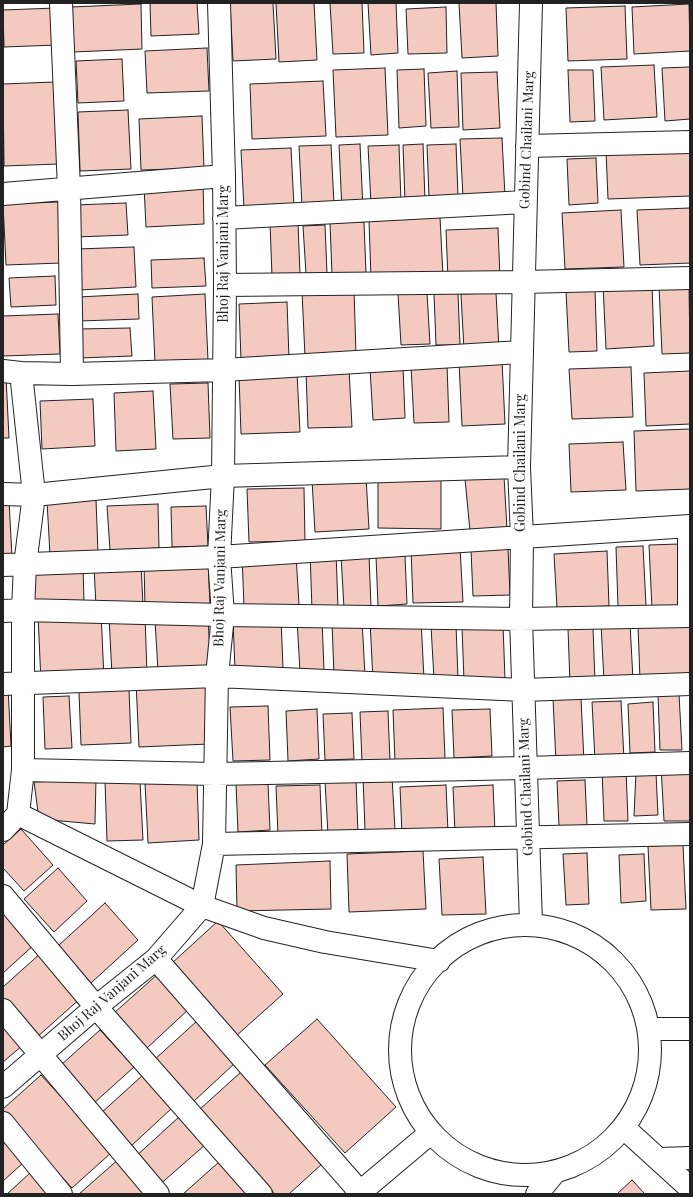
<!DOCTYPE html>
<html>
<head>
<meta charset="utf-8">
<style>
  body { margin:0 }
  #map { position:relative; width:693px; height:1197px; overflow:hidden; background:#fff; font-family:"Playfair Display",serif }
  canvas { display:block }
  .frame { position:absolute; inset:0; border:4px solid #222; pointer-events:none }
</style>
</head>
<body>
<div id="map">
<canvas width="693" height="1197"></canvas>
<div class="frame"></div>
</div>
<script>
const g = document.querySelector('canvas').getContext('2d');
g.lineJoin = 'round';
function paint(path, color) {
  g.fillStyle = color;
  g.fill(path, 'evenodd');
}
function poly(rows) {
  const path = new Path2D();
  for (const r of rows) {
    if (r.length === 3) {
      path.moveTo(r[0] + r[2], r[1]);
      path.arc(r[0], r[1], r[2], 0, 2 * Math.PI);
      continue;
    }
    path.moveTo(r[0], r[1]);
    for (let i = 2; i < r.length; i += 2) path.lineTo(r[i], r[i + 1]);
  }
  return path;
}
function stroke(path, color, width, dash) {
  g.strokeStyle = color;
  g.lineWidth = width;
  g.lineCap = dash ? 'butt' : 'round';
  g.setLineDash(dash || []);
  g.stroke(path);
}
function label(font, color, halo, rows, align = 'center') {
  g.font = font + ' "Playfair Display",serif';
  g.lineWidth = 3;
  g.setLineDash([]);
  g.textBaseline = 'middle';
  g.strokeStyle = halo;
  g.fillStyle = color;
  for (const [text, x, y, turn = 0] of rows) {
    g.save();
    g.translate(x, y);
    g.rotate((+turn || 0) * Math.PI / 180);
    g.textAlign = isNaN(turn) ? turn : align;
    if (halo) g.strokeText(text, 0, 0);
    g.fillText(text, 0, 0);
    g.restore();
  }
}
const building = poly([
  [150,3,197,3,199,34,151,36,150,3],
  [230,3,273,3,276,59,233,61,230,3],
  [276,3,314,3,317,60,279,62,276,3],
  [330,3,362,3,364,53,333,54,330,3],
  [368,3,396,3,398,53,371,55,368,3],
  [459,3,496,3,498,56,462,58,459,3],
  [141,4,142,49,73,52,71,7,141,4],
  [689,4,690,51,634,54,632,7,689,4],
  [625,6,627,59,568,61,566,8,625,6],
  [446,7,447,53,408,54,406,9,446,7],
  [56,8,57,45,4,47,3,10,56,8],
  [207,48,209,91,147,93,145,51,207,48],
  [122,59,124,101,78,103,76,61,122,59],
  [654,65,657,117,604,120,601,67,654,65],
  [690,67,690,119,665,121,662,68,690,67],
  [385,68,388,135,336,137,333,70,385,68],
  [424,69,426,126,399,128,397,70,424,69],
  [568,70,593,70,595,121,570,122,568,70],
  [457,71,459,127,431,128,428,73,457,71],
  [497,72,500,128,463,130,461,73,497,72],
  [323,81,326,136,252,139,250,84,323,81],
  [55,82,59,164,4,166,3,84,55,82],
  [128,110,131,169,80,171,78,112,128,110],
  [202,116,204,168,141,170,139,119,202,116],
  [502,138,505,196,463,197,460,139,502,138],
  [360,144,363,209,342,210,339,145,360,144],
  [423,144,425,201,405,202,403,145,423,144],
  [456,144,458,196,429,197,427,145,456,144],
  [331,145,334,204,302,206,299,146,331,145],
  [399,145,401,203,371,204,368,146,399,145],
  [291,148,294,207,244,209,241,150,291,148],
  [690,148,690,196,608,199,606,151,690,148],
  [596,158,598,203,569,205,567,159,596,158],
  [203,183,204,224,146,227,144,186,203,183],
  [59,202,61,263,6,265,3,204,59,202],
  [126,203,128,235,76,237,75,205,126,203],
  [690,208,690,263,640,265,637,210,690,208],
  [621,210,624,267,565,269,562,213,621,210],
  [440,217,443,276,371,279,369,221,440,217],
  [364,222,366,273,332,275,330,223,364,222],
  [270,223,298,223,300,274,272,276,270,223],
  [325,225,327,273,306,274,303,226,325,225],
  [498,228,500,277,448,279,446,230,498,228],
  [134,247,136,287,79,290,77,249,134,247],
  [204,258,206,286,152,288,151,260,204,258],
  [55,276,56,305,11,307,9,278,55,276],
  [652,284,654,346,606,349,603,285,652,284],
  [689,285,690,353,662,354,659,286,689,285],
  [354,289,356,355,305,357,302,291,354,289],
  [595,290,597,351,569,352,566,291,595,290],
  [427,293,430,344,401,345,398,294,427,293],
  [458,293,460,345,436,345,434,294,458,293],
  [496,293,499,349,464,350,461,294,496,293],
  [138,294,139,319,79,321,78,297,138,294],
  [205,294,208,360,155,363,152,297,205,294],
  [287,302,289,358,241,360,239,304,287,302],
  [58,314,60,354,3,356,3,316,58,314],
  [130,328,132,356,79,358,78,329,130,328],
  [502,360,505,424,462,426,459,362,502,360],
  [447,365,449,422,414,423,411,366,447,365],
  [403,366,405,418,373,420,370,368,403,366],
  [631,367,633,417,572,419,569,369,631,367],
  [349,369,352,427,308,428,306,372,349,369],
  [690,371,690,424,646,426,644,373,690,371],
  [297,373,300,432,241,434,239,376,297,373],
  [3,377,6,377,9,438,3,438,3,377],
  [208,383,210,438,173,439,170,384,208,383],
  [153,391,156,449,116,451,114,393,153,391],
  [93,399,95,446,42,449,40,401,93,399],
  [690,429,690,489,636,491,634,431,690,429],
  [623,442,626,490,571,492,569,444,623,442],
  [378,476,441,476,441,529,378,528,378,476],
  [504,476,507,529,470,531,465,479,504,476],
  [366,477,369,529,315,532,312,480,366,477],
  [304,488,305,541,249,542,247,489,304,488],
  [96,500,98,553,50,555,47,501,96,500],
  [3,501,9,501,12,557,3,557,3,501],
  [158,504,159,548,110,550,107,506,158,504],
  [206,506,208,546,172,547,171,507,206,506],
  [679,544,682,608,652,609,649,545,679,544],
  [643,546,646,606,618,607,616,547,643,546],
  [460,547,463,602,413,603,411,549,460,547],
  [508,548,510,595,473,596,471,550,508,548],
  [336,551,338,609,312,610,310,552,336,551],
  [607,551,609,606,557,608,554,554,607,551],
  [296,554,299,605,244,607,242,556,296,554],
  [369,555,371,607,344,608,341,556,369,555],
  [405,555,407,604,378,606,376,556,405,555],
  [208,561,210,606,145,608,144,563,208,561],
  [141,564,143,605,96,607,94,566,141,564],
  [83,567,84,601,30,604,28,570,83,567],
  [101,612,104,679,41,682,38,615,101,612],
  [145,616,147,674,112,675,109,617,145,616],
  [208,618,211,669,158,671,155,620,208,618],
  [281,618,283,668,235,670,233,620,281,618],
  [322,618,324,671,300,672,297,619,322,618],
  [421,619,424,679,373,681,370,621,421,619],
  [362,620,365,675,334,676,332,622,362,620],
  [630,623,633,680,604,681,601,624,630,623],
  [690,624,690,679,640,680,638,626,690,624],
  [456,625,458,678,434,679,431,626,456,625],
  [503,625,505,679,464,681,462,627,503,625],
  [593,628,595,682,570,684,568,629,593,628],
  [206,679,209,744,139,747,136,682,206,679],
  [3,688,8,688,11,746,3,747,3,688],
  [129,689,131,743,81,745,79,692,129,689],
  [679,694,682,750,660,750,658,695,679,694],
  [69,696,72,748,45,749,43,697,69,696],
  [581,698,584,762,556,763,553,699,581,698],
  [621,701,624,759,595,760,592,702,621,701],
  [653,702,655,752,630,753,628,704,653,702],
  [268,706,270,760,233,761,230,707,268,706],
  [443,708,445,759,395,762,393,710,443,708],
  [317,709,319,759,288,761,286,711,317,709],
  [490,709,492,756,454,758,452,710,490,709],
  [388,711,390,761,362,763,360,712,388,711],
  [352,713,354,759,325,760,323,714,352,713],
  [690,765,690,821,664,821,661,766,690,765],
  [602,770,626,770,628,821,604,821,602,770],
  [636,772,656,773,658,815,634,816,636,772],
  [392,776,395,830,365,830,363,777,392,776],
  [96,779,95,824,39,819,34,782,96,779],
  [356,780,358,834,328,835,325,781,356,780],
  [585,780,587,825,559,827,557,781,585,780],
  [140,781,143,840,107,841,105,782,140,781],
  [197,781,199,840,148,843,145,783,197,781],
  [268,783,270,830,238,832,236,784,268,783],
  [320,785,322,834,278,836,276,786,320,785],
  [446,785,448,832,402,834,400,787,446,785],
  [493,785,495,831,455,833,453,787,493,785],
  [21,829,53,865,24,891,3,868,3,845,21,829],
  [683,845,686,909,651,910,648,846,683,845],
  [423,851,426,909,349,912,347,854,423,851],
  [587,853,589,904,566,905,563,854,587,853],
  [644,854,646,901,621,903,619,855,644,854],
  [483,857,486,914,442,915,439,859,483,857],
  [330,861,331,909,237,911,236,865,330,861],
  [58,868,87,901,54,932,24,899,58,868],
  [105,903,138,940,91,983,58,946,105,903],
  [3,907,36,943,3,973,3,907],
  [218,921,283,994,236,1036,171,964,218,921],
  [42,952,82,997,36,1038,3,1000,3,987,42,952],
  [159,973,190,1008,146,1049,114,1013,159,973],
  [317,1019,396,1107,345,1153,265,1065,317,1019],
  [197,1021,235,1063,193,1102,154,1060,197,1021],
  [3,1023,23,1045,3,1062,3,1023],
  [100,1030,134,1067,94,1103,61,1065,100,1030],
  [241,1072,323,1163,289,1194,275,1194,199,1110,241,1072],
  [41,1075,112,1152,72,1188,3,1112,3,1109,41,1075],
  [143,1075,172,1108,130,1147,100,1114,143,1075],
  [180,1116,206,1144,157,1187,133,1159,180,1116],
  [3,1141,23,1163,3,1181,3,1141],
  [120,1158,152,1194,79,1194,120,1158],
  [219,1162,248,1194,183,1194,219,1162],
  [30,1173,49,1194,7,1194,30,1173],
  [632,1180,645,1194,617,1194,632,1180]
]);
paint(building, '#f3c9c0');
stroke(building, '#222', 1);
const minor = poly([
  [61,3,69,189,72,374],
  [527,146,690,142],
  [3,194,224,176],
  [224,218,525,202],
  [225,285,523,282,690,278],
  [3,371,21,373],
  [3,494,34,495,223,476,519,467],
  [3,565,219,557,690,526],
  [3,611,23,610,223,615,521,619,690,616],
  [689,616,689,526],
  [3,684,217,676,523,690,690,684],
  [23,770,215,774,526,768,690,763],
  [18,814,202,906,264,928,325,942,439,961],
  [3,830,18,814,23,770,23,610,25,565,34,495,21,373,72,374,224,370,521,352],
  [214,844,690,834],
  [3,896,96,1007,261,1194],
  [531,924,521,619,522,538,519,467,531,3],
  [525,1050,125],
  [156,959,360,1192],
  [3,1010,158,1194],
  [649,1029,690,1029],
  [3,1087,96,1007,156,959,202,906,214,844,217,676,223,615,219,557,223,476,225,285,224,176,219,3],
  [3,1123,61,1194],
  [624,1128,690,1188],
  [659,1159,690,1158],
  [358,1194,428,1135],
  [537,1194,555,1172]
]);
stroke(minor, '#222', 24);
stroke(minor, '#fff', 22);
label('14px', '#222', '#fff', [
  ["Gobind Chailani Marg",527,140,-88],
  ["Bhoj Raj Vanjani Marg",224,254,-90],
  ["Gobind Chailani Marg",521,463,-90],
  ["Bhoj Raj Vanjani Marg",220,578,-89],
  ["Gobind Chailani Marg",526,787,-92],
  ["Bhoj Raj Vanjani Marg",112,993,-41]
]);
</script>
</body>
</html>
